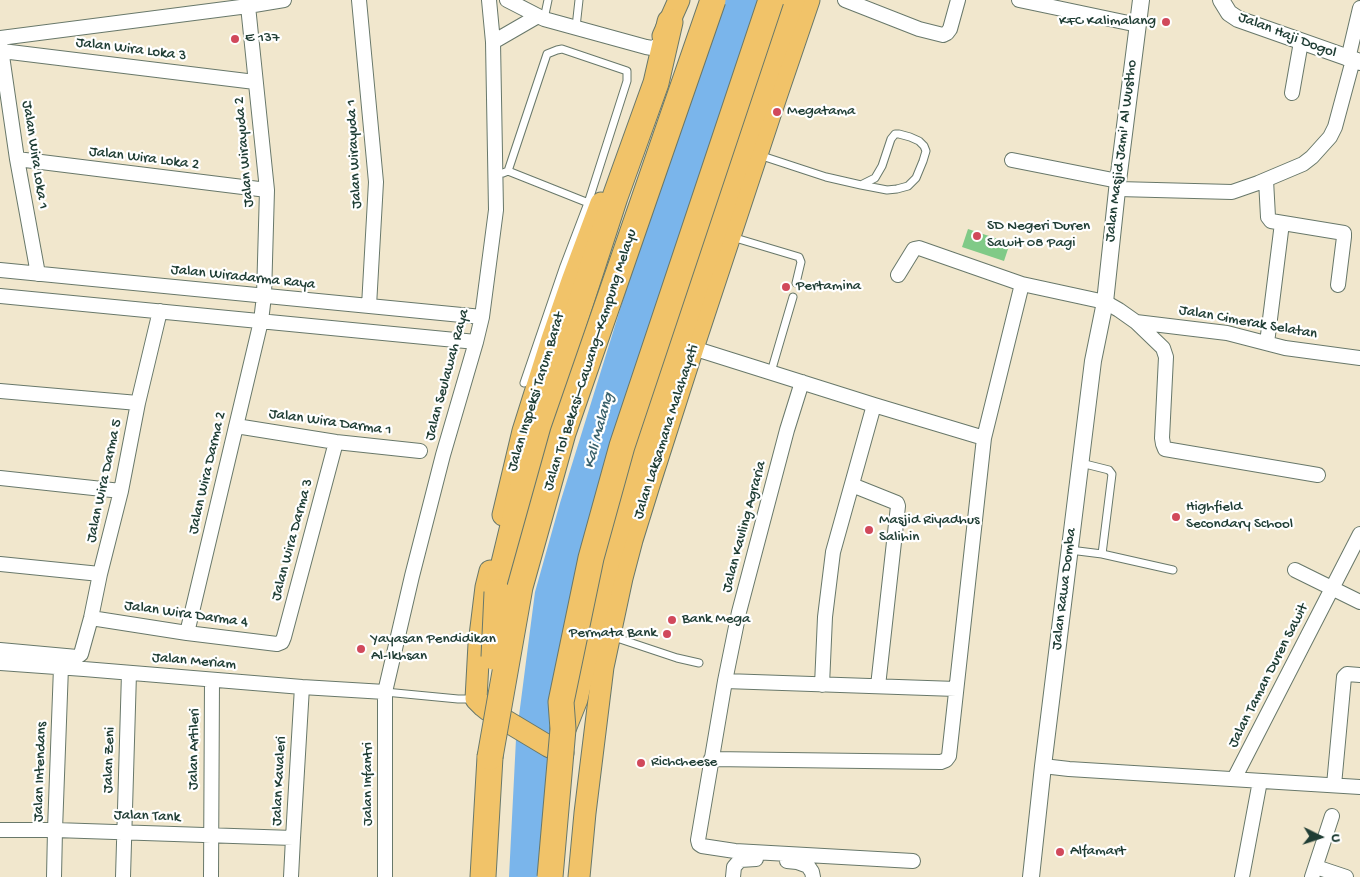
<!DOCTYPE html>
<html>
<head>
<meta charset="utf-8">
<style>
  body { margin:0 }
  #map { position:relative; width:1360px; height:877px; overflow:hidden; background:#f1e7cd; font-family:"Gochi Hand",sans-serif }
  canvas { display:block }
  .north { position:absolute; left:1295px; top:812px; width:50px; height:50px; -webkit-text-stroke:4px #fff; paint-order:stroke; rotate:94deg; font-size:14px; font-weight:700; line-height:20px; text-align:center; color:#1f3d34 }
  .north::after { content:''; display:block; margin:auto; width:18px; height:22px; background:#1f3d34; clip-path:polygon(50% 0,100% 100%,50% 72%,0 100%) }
</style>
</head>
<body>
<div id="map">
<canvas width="1360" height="877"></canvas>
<div class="north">U</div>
</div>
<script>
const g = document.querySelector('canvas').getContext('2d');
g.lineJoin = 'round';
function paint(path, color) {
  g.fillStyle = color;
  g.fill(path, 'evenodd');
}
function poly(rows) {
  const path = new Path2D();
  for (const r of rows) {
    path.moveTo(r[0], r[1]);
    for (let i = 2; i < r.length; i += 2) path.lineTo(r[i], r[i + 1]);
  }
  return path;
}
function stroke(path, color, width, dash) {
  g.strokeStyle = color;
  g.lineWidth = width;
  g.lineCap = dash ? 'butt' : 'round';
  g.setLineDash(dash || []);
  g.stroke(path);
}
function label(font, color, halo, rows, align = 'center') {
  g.font = font + ' "Gochi Hand",sans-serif';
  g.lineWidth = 4.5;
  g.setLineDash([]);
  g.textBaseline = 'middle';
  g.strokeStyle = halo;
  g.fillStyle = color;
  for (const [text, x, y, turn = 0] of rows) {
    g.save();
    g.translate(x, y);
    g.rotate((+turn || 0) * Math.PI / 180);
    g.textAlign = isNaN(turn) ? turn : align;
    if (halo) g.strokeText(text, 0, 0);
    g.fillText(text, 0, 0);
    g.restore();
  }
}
paint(poly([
  [968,229,1010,243,1004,261,962,247]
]), '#80ca87');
paint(poly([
  [725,0,771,0,606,502,550,877,509,877,516,739,535,592,560,503,636,258]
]), '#7ab5eb');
const service = poly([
  [544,19,548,0],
  [576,27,579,0],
  [759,155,826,177,861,185,875,178,882,166,891,139,895,134,899,134,910,137,919,141,924,146,926,151,923,161,916,178,908,186,897,189,887,190,861,185],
  [508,171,591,204],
  [495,174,503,173,508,171,547,54,557,50,562,49,627,71,627,81,588,203,564,266,524,383],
  [732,237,799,257,801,262,796,283],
  [771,372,793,297],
  [1081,463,1109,470,1112,474,1102,554],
  [1070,550,1102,554,1173,570],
  [611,636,677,658,699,663],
  [385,692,458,699,474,699]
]);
const minor = poly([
  [359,0,376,182,369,306],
  [507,0,544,19,646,47,652,48,659,45],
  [845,0,919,29,943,35,947,33,950,29,958,0],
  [1019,0,1138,25],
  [0,38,248,6,284,0],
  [0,42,17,159,38,274],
  [493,42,538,16],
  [2,51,255,82],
  [1348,59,1360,8],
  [1292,93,1301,42],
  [17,159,267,190],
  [1012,160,1118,181],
  [1266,180,1268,217,1271,221,1344,233,1344,237,1338,285],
  [1118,189,1232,192,1258,183,1303,164,1312,157,1330,137,1335,127,1353,60],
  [0,270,482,317],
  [898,275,914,249,919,248,1022,284,1105,302,1119,310,1136,322,1227,333,1285,348,1360,358],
  [0,296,476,342],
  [1136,322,1163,348,1166,357,1162,438,1163,444,1165,449,1318,475],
  [1267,343,1282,223],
  [693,348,874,405,984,438],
  [802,382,787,430,739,612,725,681,698,840,699,844,702,846,735,851,913,861],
  [0,391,138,403],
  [236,426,336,442,420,451],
  [0,478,121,491],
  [852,485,897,503,898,506,878,686],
  [0,564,100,574],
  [1295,570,1360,602],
  [91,618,187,633,277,644,282,642,284,637,336,442],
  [187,633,261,321,264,296,267,190,248,6],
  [0,650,77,657,81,654,91,618,100,574,121,491,138,403,160,311],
  [0,663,84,669,302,687,385,692],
  [725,681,956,689],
  [822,685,825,617,833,552,874,405],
  [711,759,941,762,946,760,949,756,984,438,1022,284],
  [1043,766,1069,769,1360,787],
  [1234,779,1360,534],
  [1334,785,1344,677,1347,674,1360,675],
  [0,830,55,830,293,838],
  [787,861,797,862,808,866,812,872,813,877],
  [1316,867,1346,877],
  [54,877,55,830,61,667],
  [123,877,129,673],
  [211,877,212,680],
  [291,877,293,838,302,687],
  [385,877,385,692,412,576,443,455,476,342,482,317,496,210,493,42,489,0],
  [733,877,734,867,740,860,756,859],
  [1242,877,1260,781],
  [1312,877,1332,816]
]);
const tertiary = poly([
  [1221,0,1229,13,1238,19,1360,62],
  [1031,877,1043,766,1093,361,1105,302,1118,181,1141,0]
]);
const primary = poly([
  [663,36,679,0],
  [503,515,523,431,552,339,572,281,601,203],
  [490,571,486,587,479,644,476,699,483,706,488,710,548,746,563,753],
  [579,877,585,813,603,667,622,578,632,540,650,482,693,348,772,109,809,0]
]);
const motorway = poly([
  [497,592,527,468,615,197,656,83,670,22],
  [563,729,575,699,602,578,641,449,673,354,769,63,792,0],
  [483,877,490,757]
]);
stroke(service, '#68786a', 9);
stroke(minor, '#68786a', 16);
stroke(tertiary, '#68786a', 18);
stroke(primary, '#68786a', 23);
stroke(motorway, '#68786a', 27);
stroke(service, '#fff', 7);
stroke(minor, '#fff', 14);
stroke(tertiary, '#fff', 16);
stroke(primary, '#f1c369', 21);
stroke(motorway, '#f1c369', 25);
const motorwayBridge = poly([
  [494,657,497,592],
  [490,757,520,587,563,433,713,0],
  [550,877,563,729,561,702,591,558,622,446,771,0]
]);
stroke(motorwayBridge, '#68786a', 27, []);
stroke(motorwayBridge, '#f1c369', 25);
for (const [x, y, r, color] of [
  [1166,22,5,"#d1495b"],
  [235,39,5,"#d1495b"],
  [777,112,5,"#d1495b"],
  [977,236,5,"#d1495b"],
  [786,287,5,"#d1495b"],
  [1176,517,5,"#d1495b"],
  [869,530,5,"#d1495b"],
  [672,620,5,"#d1495b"],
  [667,634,5,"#d1495b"],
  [361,649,5,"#d1495b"],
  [641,763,5,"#d1495b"],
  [1060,852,5,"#d1495b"]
]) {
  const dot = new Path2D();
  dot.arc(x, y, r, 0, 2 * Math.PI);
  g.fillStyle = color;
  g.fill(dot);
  stroke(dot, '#fff', 2);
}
label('15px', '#1f3d34', '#fff', [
  ["KFC Kalimalang",1156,22,"right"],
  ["E 137",245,39],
  ["Megatama",787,112],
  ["SD Negeri Duren",987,227],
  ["Sawit 08 Pagi",987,244],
  ["Pertamina",796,287],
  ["Highfield",1186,508],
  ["Secondary School",1186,525],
  ["Masjid Riyadhus",879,521],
  ["Salihin",879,538],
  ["Bank Mega",682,620],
  ["Permata Bank",657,634,"right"],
  ["Yayasan Pendidikan",371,640],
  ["Al-Ikhsan",371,657],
  ["Richcheese",651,763],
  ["Alfamart",1070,852]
], 'left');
label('15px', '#1f3d34', '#fff', [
  ["Jalan Haji Dogol",1287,36,21],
  ["Jalan Wira Loka 3",131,50,7],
  ["Jalan Masjid Jami' Al Wustho",1122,151,-83],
  ["Jalan Wirayuda 2",245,152,-95],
  ["Jalan Wirayuda 1",355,154,-93],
  ["Jalan Wira Loka 1",34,155,81],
  ["Jalan Wira Loka 2",144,159,7],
  ["Jalan Wiradarma Raya",243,278,6],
  ["Jalan Cimerak Selatan",1248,323,10],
  ["Jalan Tol Bekasi–Cawang–Kampung Melayu",591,360,-72],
  ["Jalan Seulawah Raya",448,375,-75],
  ["Jalan Inspeksi Tarum Barat",537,392,-73],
  ["Jalan Wira Darma 1",330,423,8],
  ["Jalan Laksamana Malahayati",667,432,-72],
  ["Jalan Wira Darma 2",208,473,-77],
  ["Jalan Wira Darma 5",105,481,-78],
  ["Jalan Kavling Agraria",745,527,-75],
  ["Jalan Wira Darma 3",293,540,-75],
  ["Jalan Rawa Domba",1065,589,-83],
  ["Jalan Wira Darma 4",186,615,8],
  ["Jalan Meriam",194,662,5],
  ["Jalan Taman Duren Sawit",1269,676,-63],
  ["Jalan Artileri",195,749,-89],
  ["Jalan Zeni",110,760,-88],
  ["Jalan Intendans",41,772,-88],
  ["Jalan Kavaleri",280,781,-87],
  ["Jalan Infantri",369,784,-90],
  ["Jalan Tank",147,817,2]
]);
label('italic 16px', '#3a616b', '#fff', [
  ["Kali Malang",600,431,-75]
]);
</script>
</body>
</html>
